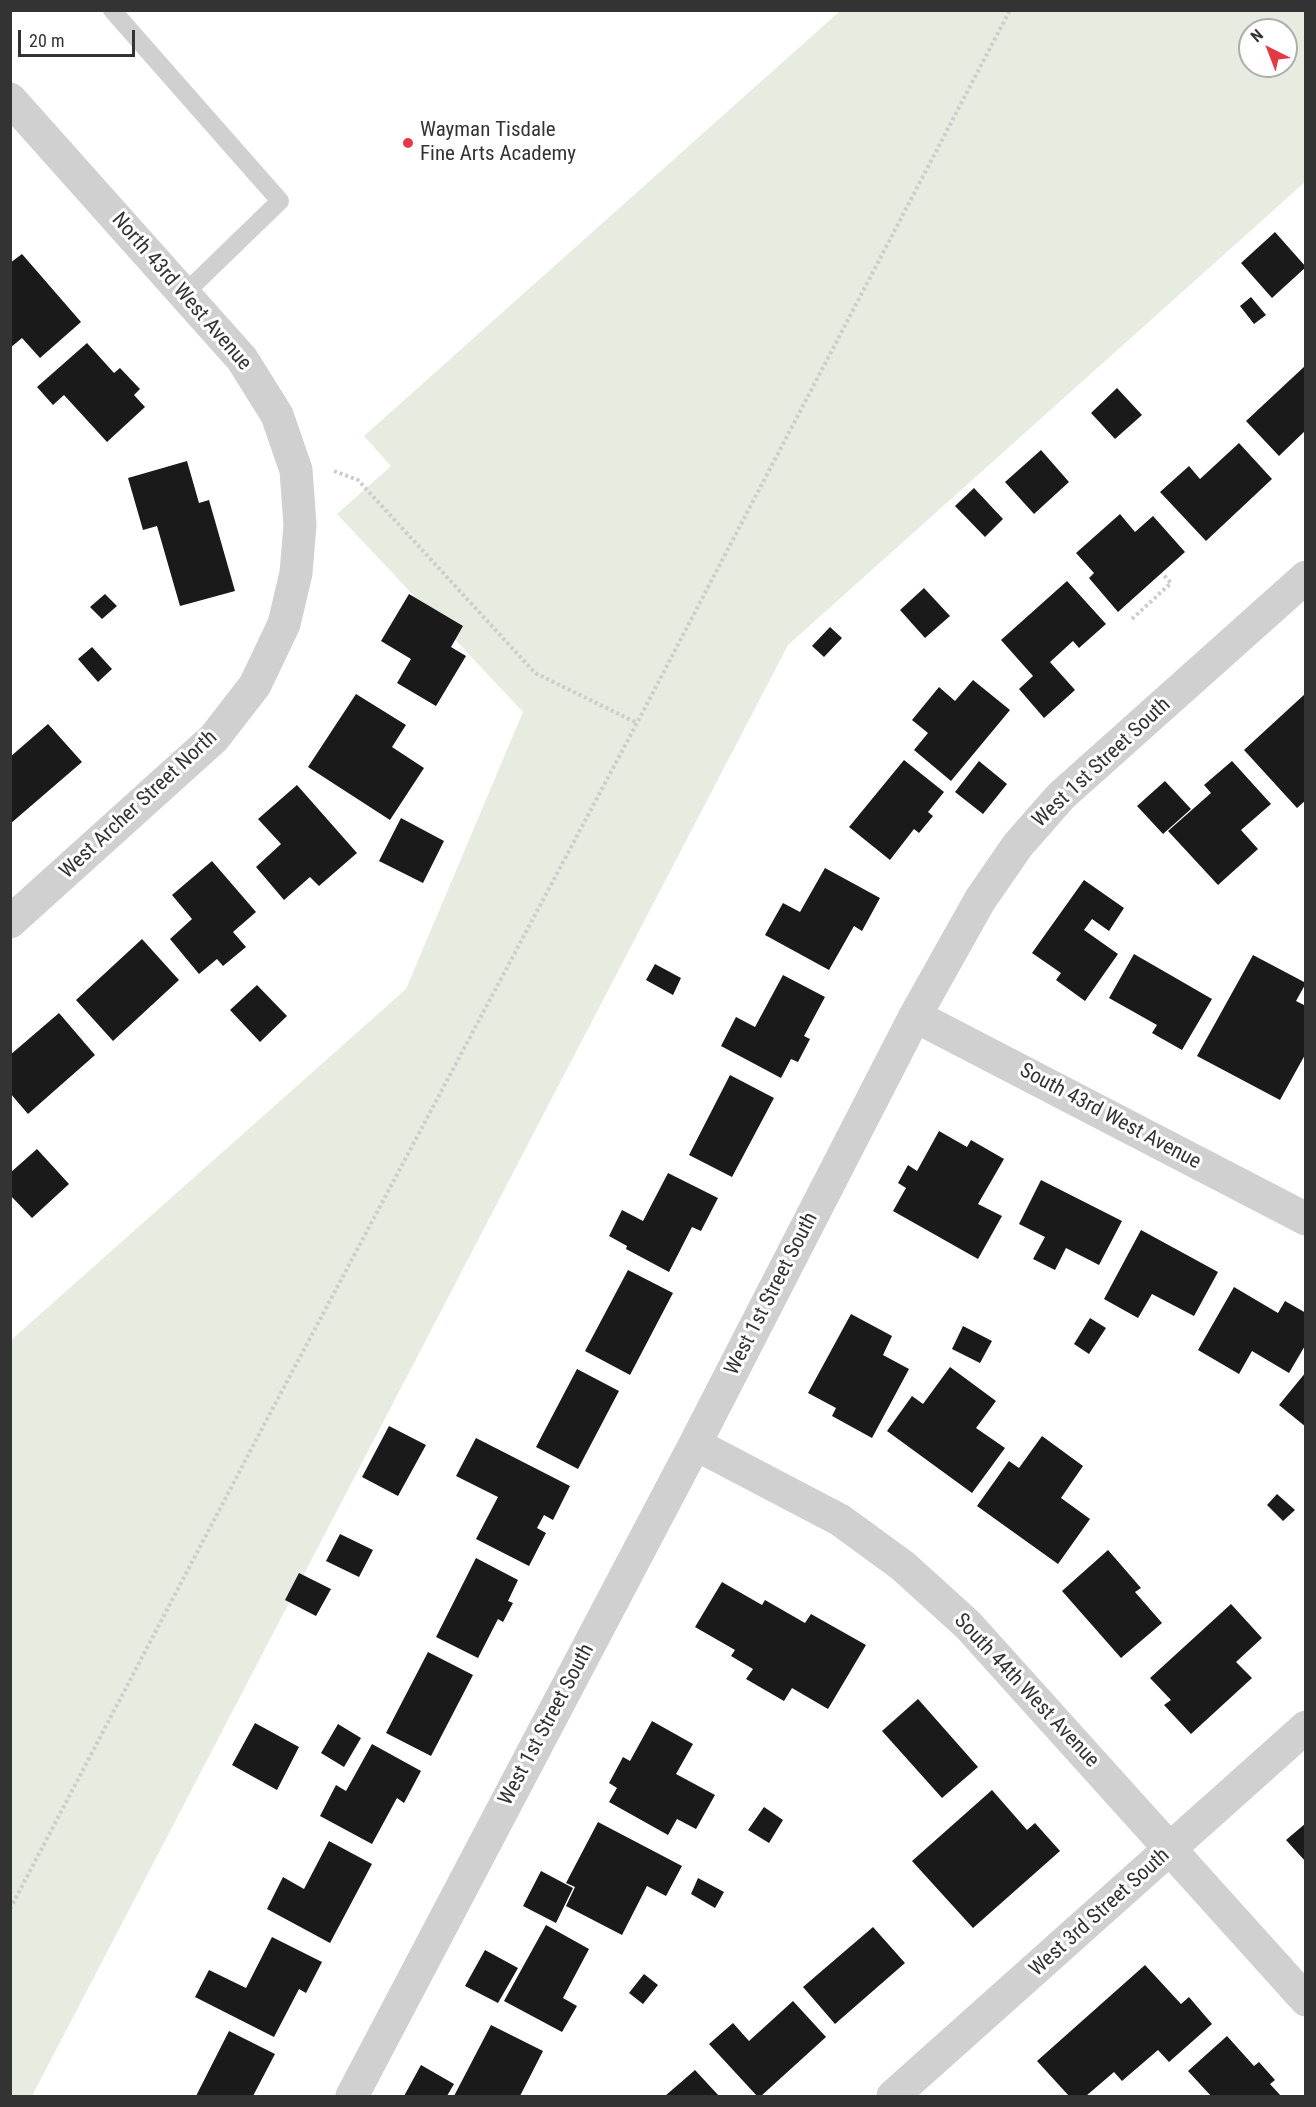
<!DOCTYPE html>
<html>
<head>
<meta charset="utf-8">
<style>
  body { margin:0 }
  #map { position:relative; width:1316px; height:2107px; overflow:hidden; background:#fff; font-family:"Roboto Condensed",sans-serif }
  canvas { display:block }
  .frame { position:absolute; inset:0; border:12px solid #333; pointer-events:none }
  .north { position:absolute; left:1238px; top:18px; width:60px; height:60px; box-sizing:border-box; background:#fff; border:2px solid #adadad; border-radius:50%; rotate:318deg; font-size:16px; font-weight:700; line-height:24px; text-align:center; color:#333 }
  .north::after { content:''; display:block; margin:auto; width:21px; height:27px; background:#e63946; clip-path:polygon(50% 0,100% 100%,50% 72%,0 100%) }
  .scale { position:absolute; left:18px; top:30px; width:117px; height:27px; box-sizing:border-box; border:3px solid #333; border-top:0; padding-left:8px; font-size:18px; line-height:21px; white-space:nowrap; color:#333; -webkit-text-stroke:4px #fff; paint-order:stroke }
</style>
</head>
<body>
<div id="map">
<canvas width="1316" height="2107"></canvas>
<div class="frame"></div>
<div class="north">N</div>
<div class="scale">20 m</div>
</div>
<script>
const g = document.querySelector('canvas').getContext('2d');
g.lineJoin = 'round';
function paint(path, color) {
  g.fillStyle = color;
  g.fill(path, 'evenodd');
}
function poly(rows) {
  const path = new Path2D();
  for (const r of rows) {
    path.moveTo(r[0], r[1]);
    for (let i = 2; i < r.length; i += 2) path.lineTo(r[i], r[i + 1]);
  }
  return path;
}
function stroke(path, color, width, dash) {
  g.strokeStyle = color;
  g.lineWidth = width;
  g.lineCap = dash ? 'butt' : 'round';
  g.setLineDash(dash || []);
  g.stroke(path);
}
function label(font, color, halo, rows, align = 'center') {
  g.font = font + ' "Roboto Condensed",sans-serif';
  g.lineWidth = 6;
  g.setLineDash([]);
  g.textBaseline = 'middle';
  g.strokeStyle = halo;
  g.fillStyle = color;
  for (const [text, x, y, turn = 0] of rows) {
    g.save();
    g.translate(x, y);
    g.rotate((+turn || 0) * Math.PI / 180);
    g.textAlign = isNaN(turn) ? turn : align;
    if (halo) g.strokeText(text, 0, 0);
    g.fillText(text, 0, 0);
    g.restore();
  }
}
paint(poly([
  [840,11,1305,11,1305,182,788,645,32,2096,10,2096,10,1341,406,989,523,712,337,514,391,466,364,436],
  [1250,30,1286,30,1286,66,1250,66]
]), '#e6ecdf');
paint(poly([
  [1275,232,1306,267,1272,298,1241,263],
  [22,254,81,322,40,358,22,338,10,348,10,263],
  [1251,297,1266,315,1254,324,1240,306],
  [87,343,114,373,120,368,140,389,134,395,145,407,107,442,64,395,53,405,37,387],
  [1306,365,1306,430,1279,456,1246,421],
  [1117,388,1142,415,1115,439,1091,413],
  [1239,443,1272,479,1206,541,1160,492,1189,466,1200,479],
  [1041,450,1069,482,1034,514,1005,482],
  [187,461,199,503,209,500,235,591,180,606,157,526,143,530,128,478],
  [974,488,1003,519,985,537,955,506],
  [1120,514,1135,532,1153,516,1185,552,1118,612,1089,578,1094,573,1076,553],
  [1067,581,1106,624,1079,648,1073,641,1050,662,1075,690,1044,718,1019,689,1033,676,1001,640],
  [924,588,950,616,925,638,900,610],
  [105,594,117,606,102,619,90,607],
  [409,594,463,626,451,647,466,656,436,706,397,683,411,659,381,641],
  [830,627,842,638,824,657,812,646],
  [92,647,112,669,98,682,78,659],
  [973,680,1010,710,951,781,914,750,928,733,912,720,939,687,955,701],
  [1306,693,1306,800,1297,808,1244,750],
  [356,694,406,725,392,747,424,768,390,820,308,767],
  [48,724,82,762,10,824,10,757],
  [904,760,944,792,928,812,933,816,919,833,914,829,890,860,849,827],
  [979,761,1007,784,983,814,955,792],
  [1232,761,1271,804,1241,830,1258,849,1218,885,1168,831,1211,793,1204,785],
  [1165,781,1191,809,1163,834,1137,806],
  [297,785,357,853,319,886,310,877,284,900,256,867,281,844,258,819],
  [401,818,444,841,423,883,379,861],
  [212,861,256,912,233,932,246,947,223,966,217,959,199,974,170,939,192,919,172,895],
  [825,868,880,898,862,931,854,926,829,970,765,935,783,903,800,912],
  [1084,880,1124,908,1109,931,1092,919,1084,930,1118,954,1085,1001,1056,980,1061,973,1032,953],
  [142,939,179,980,113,1041,76,1000],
  [1134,954,1212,999,1182,1050,1152,1033,1157,1025,1109,998],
  [1253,955,1306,983,1296,1001,1306,1006,1306,1053,1280,1100,1197,1056],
  [655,964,681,978,673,995,646,980],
  [783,975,825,997,804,1036,810,1039,798,1062,791,1059,781,1078,721,1046,736,1017,755,1027],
  [257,985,287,1016,260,1042,230,1010],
  [59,1013,95,1055,28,1114,10,1093,10,1055],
  [730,1075,774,1098,732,1177,689,1155],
  [939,1131,967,1147,971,1140,1004,1159,978,1204,1002,1216,978,1259,893,1211,906,1188,898,1183,908,1165,917,1171],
  [37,1149,69,1184,32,1218,10,1195,10,1173],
  [668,1173,718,1198,701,1231,692,1227,669,1272,626,1249,627,1246,609,1236,622,1210,643,1221],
  [1041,1180,1122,1221,1099,1265,1066,1248,1055,1270,1033,1259,1045,1237,1019,1224],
  [1141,1230,1218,1272,1194,1316,1152,1294,1138,1318,1104,1299],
  [628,1270,673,1293,630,1375,585,1351],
  [1234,1287,1278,1313,1285,1301,1306,1313,1306,1344,1289,1373,1252,1351,1239,1374,1198,1350],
  [851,1314,892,1336,883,1355,909,1369,872,1438,832,1416,836,1408,808,1393],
  [1090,1318,1106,1328,1089,1354,1074,1344],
  [963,1326,992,1341,980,1363,952,1349],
  [950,1367,996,1401,976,1428,1005,1448,972,1493,887,1431,912,1396,923,1404],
  [577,1369,619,1391,578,1469,536,1447],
  [1306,1372,1306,1427,1279,1405],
  [389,1426,426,1445,398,1496,362,1477],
  [1042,1436,1083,1466,1061,1498,1090,1519,1058,1564,977,1506,1009,1461,1019,1468],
  [476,1438,570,1486,553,1520,544,1515,537,1528,546,1533,529,1566,476,1539,498,1497,456,1476],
  [1277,1494,1295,1510,1283,1521,1267,1505],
  [340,1534,373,1550,359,1577,326,1561],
  [1108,1550,1141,1588,1135,1592,1162,1623,1121,1658,1062,1591],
  [476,1558,518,1580,508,1601,513,1603,503,1622,498,1619,478,1658,436,1637],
  [299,1573,331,1589,316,1616,285,1600],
  [722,1582,762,1605,765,1600,805,1623,811,1614,866,1645,828,1709,792,1688,784,1701,746,1679,753,1669,731,1656,735,1650,695,1627],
  [1231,1604,1262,1638,1236,1662,1252,1678,1191,1734,1164,1705,1171,1700,1150,1678],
  [428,1652,473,1675,431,1756,386,1733],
  [918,1699,978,1767,942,1798,882,1731],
  [652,1721,693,1744,676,1774,715,1795,696,1829,677,1819,668,1835,609,1802,617,1788,609,1783,623,1757,630,1761],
  [255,1723,299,1747,277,1790,232,1765],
  [338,1724,361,1738,344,1767,321,1753],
  [372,1744,421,1771,404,1803,397,1798,372,1844,320,1816,336,1785,346,1791],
  [992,1790,1027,1830,1035,1823,1060,1851,973,1928,912,1861],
  [764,1807,783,1820,769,1843,748,1830],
  [598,1822,682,1866,666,1896,647,1886,622,1935,566,1906,575,1887,566,1883],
  [1306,1823,1306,1862,1286,1840],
  [329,1841,372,1864,330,1943,267,1909,283,1877,304,1889],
  [541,1871,573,1888,556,1923,523,1906],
  [698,1878,724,1892,715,1908,691,1894],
  [546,1925,589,1949,563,1998,577,2006,562,2032,504,2001],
  [873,1927,905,1963,835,2024,803,1987],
  [272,1937,322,1962,306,1993,299,1989,274,2037,195,1997,209,1970,246,1988],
  [485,1950,518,1968,498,2003,465,1986],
  [1145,1965,1181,2004,1189,1997,1212,2024,1169,2062,1158,2050,1122,2081,1114,2072,1086,2096,1069,2096,1037,2061],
  [644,1974,658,1985,643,2004,629,1993],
  [793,2001,826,2037,761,2096,757,2096,709,2044,733,2023,749,2041],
  [491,2025,543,2051,520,2096,454,2096],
  [229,2031,275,2054,253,2096,196,2096],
  [1227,2036,1254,2066,1259,2062,1275,2080,1270,2084,1281,2096,1211,2096,1188,2071],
  [421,2065,454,2084,447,2096,404,2096],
  [695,2070,719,2096,665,2096]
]), '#1a1a1a');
stroke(poly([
  [334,471,358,480,535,673,637,723],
  [1132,619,1171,583,1162,573],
  [10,1909,266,1421,637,723,1010,10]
]), '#cdcdcd', 4, [3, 3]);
stroke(poly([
  [112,10,280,201,185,293]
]), '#d0d0d0', 18);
stroke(poly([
  [10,99,242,359,277,415,296,470,300,525,296,573,284,624,255,685,214,738,10,922],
  [915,1016,1306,1219],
  [695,1444,840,1520,903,1566,968,1625,1306,2000],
  [352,2096,695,1444,915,1016,980,900,1018,845,1061,796,1306,577],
  [893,2096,1306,1727]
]), '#d0d0d0', 33);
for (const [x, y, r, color] of [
  [408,143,6,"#e63946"]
]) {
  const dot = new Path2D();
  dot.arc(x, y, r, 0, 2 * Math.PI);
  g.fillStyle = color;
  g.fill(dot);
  stroke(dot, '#fff', 2);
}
label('21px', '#333', '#fff', [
  ["Wayman Tisdale",420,131],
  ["Fine Arts Academy",420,155]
], 'left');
label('21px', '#333', '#fff', [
  ["North 43rd West Avenue",181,292,49],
  ["West 1st Street South",1102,763,-43],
  ["West Archer Street North",139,805,-43],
  ["South 43rd West Avenue",1110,1117,28],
  ["West 1st Street South",772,1294,-63],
  ["South 44th West Avenue",1026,1691,47],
  ["West 1st Street South",547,1725,-62],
  ["West 3rd Street South",1100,1913,-42]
]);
</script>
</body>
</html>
